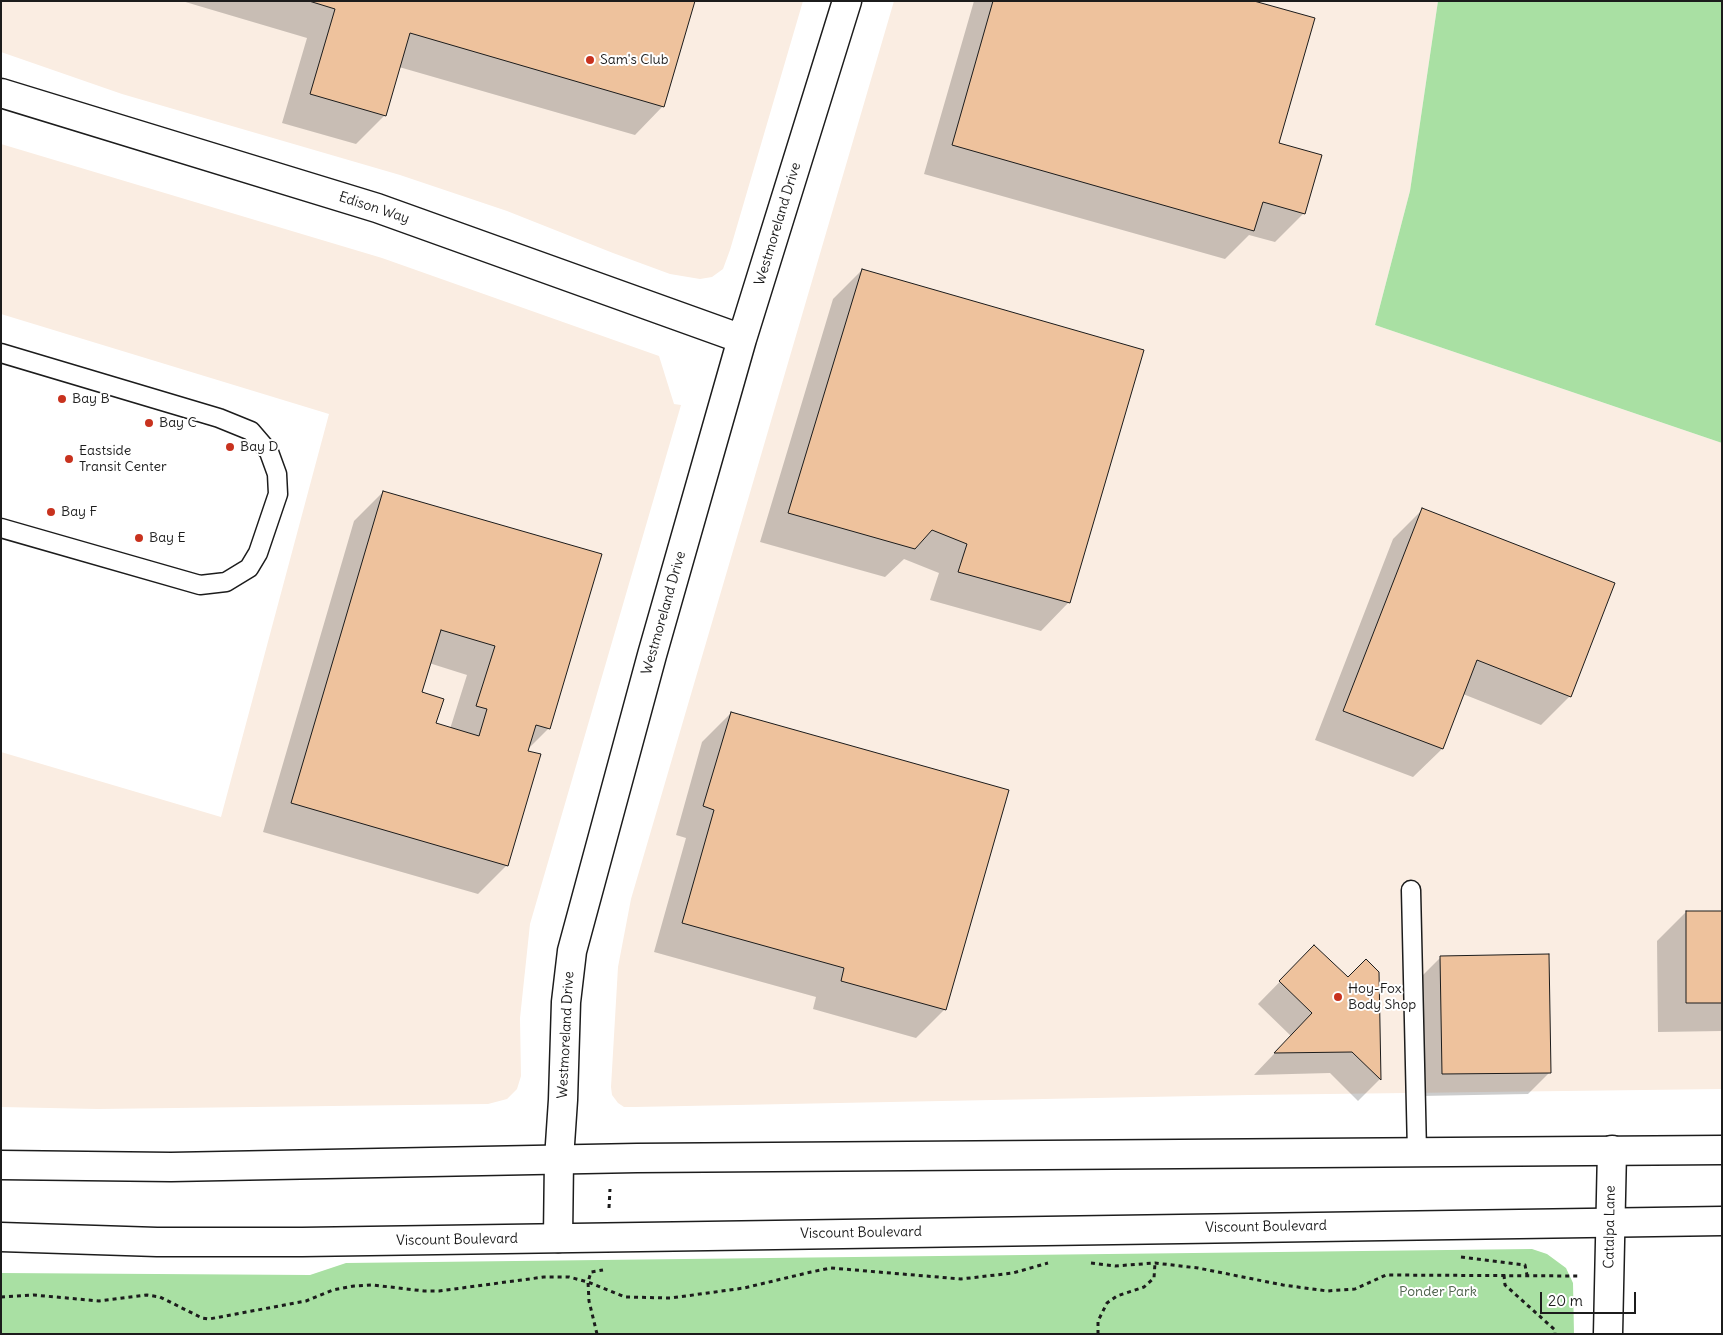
<!DOCTYPE html>
<html>
<head>
<meta charset="utf-8">
<style>
  body { margin:0 }
  #map { position:relative; width:1723px; height:1335px; overflow:hidden; background:#fff; font-family:Delius,sans-serif }
  canvas { display:block }
  .frame { position:absolute; inset:0; border:2px solid #1c1c1c; pointer-events:none }
  .scale { position:absolute; left:1540px; top:1292px; width:96px; height:22px; box-sizing:border-box; border:2px solid #1c1c1c; border-top:0; padding-left:6px; font-size:15px; line-height:18px; white-space:nowrap; color:#1c1c1c; -webkit-text-stroke:4px #fff; paint-order:stroke }
</style>
</head>
<body>
<div id="map">
<canvas width="1723" height="1335"></canvas>
<div class="frame"></div>
<div class="scale">20 m</div>
</div>
<script>
const g = document.querySelector('canvas').getContext('2d');
g.lineJoin = 'round';
function paint(path, color) {
  g.fillStyle = color;
  g.fill(path, 'evenodd');
}
function poly(rows) {
  const path = new Path2D();
  for (const r of rows) {
    path.moveTo(r[0], r[1]);
    for (let i = 2; i < r.length; i += 2) path.lineTo(r[i], r[i + 1]);
  }
  return path;
}
function stroke(path, color, width, dash) {
  g.strokeStyle = color;
  g.lineWidth = width;
  g.lineCap = dash ? 'butt' : 'round';
  g.setLineDash(dash || []);
  g.stroke(path);
}
function label(font, color, halo, rows, align = 'center') {
  g.font = font + ' Delius,sans-serif';
  g.lineWidth = 4;
  g.setLineDash([]);
  g.textBaseline = 'middle';
  g.strokeStyle = halo;
  g.fillStyle = color;
  for (const [text, x, y, turn = 0] of rows) {
    g.save();
    g.translate(x, y);
    g.rotate((+turn || 0) * Math.PI / 180);
    g.textAlign = isNaN(turn) ? turn : align;
    if (halo) g.strokeText(text, 0, 0);
    g.fillText(text, 0, 0);
    g.restore();
  }
}
paint(poly([
  [1,1,803,1,730,250,723,269,712,277,700,279,670,274,613,253,507,211,400,175,122,94,1,52],
  [894,1,1438,1,1410,191,1375,325,1722,443,1722,1089,1249,1095,634,1107,624,1107,618,1103,612,1095,611,1087,618,967,631,899],
  [1,144,382,258,659,356,674,404,681,405,530,924,520,1018,521,1076,517,1089,507,1099,488,1104,98,1109,1,1107,1,752,221,817,329,414,1,314]
]), '#faede2');
paint(poly([
  [1438,1,1722,1,1722,443,1375,325,1410,191],
  [1532,1249,1547,1254,1566,1268,1573,1283,1574,1334,1,1334,1,1273,310,1275,346,1263]
]), '#a9e0a3');
paint(poly([
  [182,1,694,1,663,106,635,135,399,67,385,115,356,144,282,123,307,38],
  [974,1,1250,1,1278,144,1304,213,1275,242,1249,235,1225,259,924,174],
  [862,270,1069,602,1041,631,930,600,939,573,904,559,885,577,760,542,833,299],
  [383,492,600,555,549,728,526,751,507,865,478,894,263,832,354,521],
  [429,663,467,675,450,729,435,724,420,693],
  [1422,510,1570,696,1541,725,1463,694,1442,749,1413,777,1315,740,1393,539],
  [731,713,945,1009,916,1038,813,1009,816,997,654,952,686,838,676,835,702,742],
  [1686,912,1722,912,1722,1031,1658,1032,1657,941],
  [1314,947,1348,979,1378,972,1380,1079,1358,1101,1330,1073,1254,1075,1291,1036,1258,1004],
  [1441,957,1550,1072,1528,1094,1421,1096,1419,979]
]), '#0003');
const building = poly([
  [309,1,695,1,664,107,410,33,386,116,310,94,335,9,309,1],
  [993,1,1254,1,1315,18,1279,143,1322,155,1305,214,1263,202,1254,231,952,145,993,1],
  [862,269,1144,350,1070,603,958,572,967,544,932,530,915,549,788,513,862,269],
  [383,491,602,554,550,729,536,725,528,751,541,754,508,866,291,803,383,491],
  [441,630,495,646,476,706,487,709,479,736,436,723,444,699,422,692,441,630],
  [1422,508,1615,583,1571,697,1477,660,1443,749,1343,711,1422,508],
  [731,712,1009,790,946,1010,841,981,844,968,682,923,714,810,703,806,731,712],
  [1686,911,1722,911,1722,1003,1686,1003,1686,911],
  [1314,945,1348,977,1366,959,1379,972,1381,1080,1352,1052,1274,1053,1312,1013,1279,981,1314,945],
  [1549,954,1551,1073,1442,1074,1440,956,1549,954]
]);
paint(building, '#eec29d');
stroke(building, '#1c1c1c', 1);
const lane = poly([
  [1,353,219,418,251,431,269,452,277,474,278,494,258,553,249,568,226,582,200,585,1,528],
  [1411,890,1417,1152]
]);
const street = poly([
  [1,93,377,208,742,339],
  [558,1238,559,1159,563,1100,566,1002,572,951,652,655,742,339,847,1],
  [1608,1334,1612,1150]
]);
const secondary = poly([
  [1,1165,171,1167,637,1158,1722,1150],
  [1,1237,157,1242,302,1242,1722,1221]
]);
stroke(lane, '#1c1c1c', 21);
stroke(street, '#1c1c1c', 31);
stroke(secondary, '#1c1c1c', 31);
stroke(poly([
  [609,1208,610,1189],
  [1461,1257,1525,1265,1527,1275],
  [1091,1263,1115,1266,1155,1263,1198,1268,1283,1285,1327,1291,1355,1289,1386,1275,1579,1276],
  [1504,1275,1505,1285,1555,1330,1555,1334],
  [1,1297,34,1295,99,1301,147,1295,160,1297,202,1318,209,1319,306,1301,333,1290,354,1286,373,1285,424,1291,439,1291,544,1277,569,1277,588,1282,625,1297,671,1298,744,1288,811,1272,831,1268,961,1279,1013,1273,1048,1263],
  [597,1334,589,1301,588,1282,591,1272,603,1270],
  [1098,1334,1098,1321,1107,1303,1117,1296,1144,1287,1154,1278,1155,1263]
]), '#1c1c1c', 3, [4, 4]);
stroke(lane, '#fff', 18);
stroke(street, '#fff', 28);
stroke(secondary, '#fff', 28);
for (const [x, y, r, color] of [
  [590,60,5,"#c8321e"],
  [62,399,5,"#c8321e"],
  [149,423,5,"#c8321e"],
  [230,447,5,"#c8321e"],
  [69,459,5,"#c8321e"],
  [51,512,5,"#c8321e"],
  [139,538,5,"#c8321e"],
  [1338,997,5,"#c8321e"]
]) {
  const dot = new Path2D();
  dot.arc(x, y, r, 0, 2 * Math.PI);
  g.fillStyle = color;
  g.fill(dot);
  stroke(dot, '#fff', 2);
}
label('14px', '#1c1c1c', '#fff', [
  ["Sam's Club",600,60],
  ["Bay B",72,399],
  ["Bay C",159,423],
  ["Bay D",240,447],
  ["Eastside",79,451],
  ["Transit Center",79,467],
  ["Bay F",61,512],
  ["Bay E",149,538],
  ["Hoy-Fox",1348,989],
  ["Body Shop",1348,1005]
], 'left');
label('14px', '#1c1c1c', '#fff', [
  ["Edison Way",374,208,18],
  ["Westmoreland Drive",778,224,-73],
  ["Westmoreland Drive",664,613,-74],
  ["Westmoreland Drive",566,1035,-87],
  ["Viscount Boulevard",1266,1227,-1],
  ["Catalpa Lane",1610,1227,-89],
  ["Viscount Boulevard",861,1233,-1],
  ["Viscount Boulevard",457,1240,-1]
]);
label('14px', '#4d614b', '#fff', [
  ["Ponder Park",1438,1292]
]);
</script>
</body>
</html>
